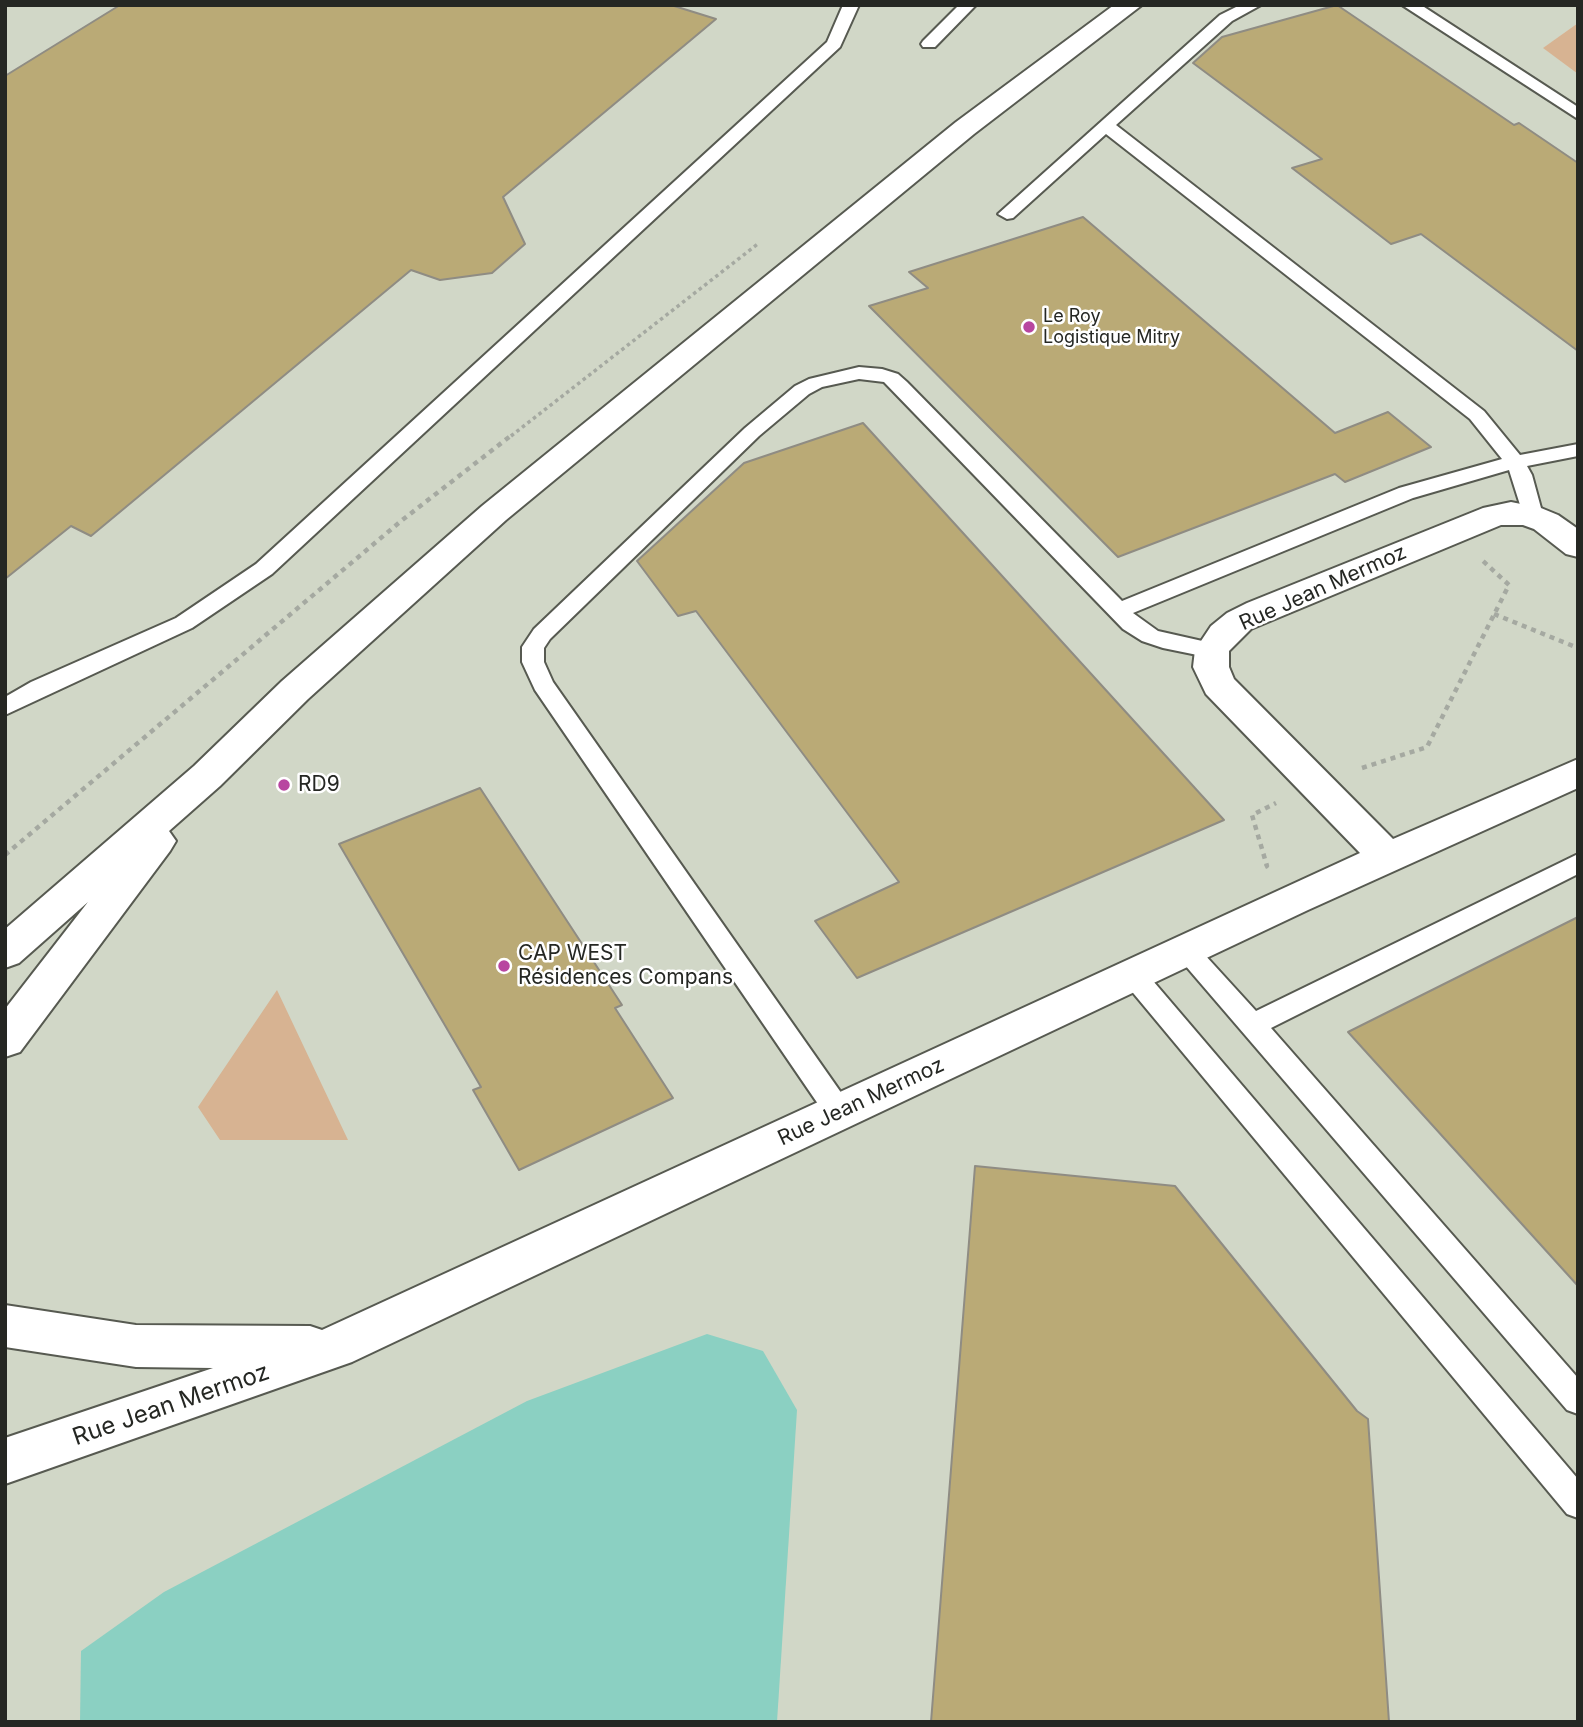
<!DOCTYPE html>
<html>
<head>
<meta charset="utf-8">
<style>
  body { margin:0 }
  #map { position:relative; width:1583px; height:1727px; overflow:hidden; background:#dfe3d9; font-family:Inter,sans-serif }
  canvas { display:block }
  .frame { position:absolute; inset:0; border:7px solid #252723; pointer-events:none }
</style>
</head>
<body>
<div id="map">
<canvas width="1583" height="1727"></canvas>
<div class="frame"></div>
</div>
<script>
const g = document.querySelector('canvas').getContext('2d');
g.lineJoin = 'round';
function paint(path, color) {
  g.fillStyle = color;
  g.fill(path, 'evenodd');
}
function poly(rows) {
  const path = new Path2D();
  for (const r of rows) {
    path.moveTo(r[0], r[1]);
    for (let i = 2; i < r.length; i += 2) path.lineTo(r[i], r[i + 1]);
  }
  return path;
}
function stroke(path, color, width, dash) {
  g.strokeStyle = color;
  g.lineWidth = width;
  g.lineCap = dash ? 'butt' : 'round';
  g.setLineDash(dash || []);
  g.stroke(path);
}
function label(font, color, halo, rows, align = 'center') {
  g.font = font + ' Inter,sans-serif';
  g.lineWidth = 5;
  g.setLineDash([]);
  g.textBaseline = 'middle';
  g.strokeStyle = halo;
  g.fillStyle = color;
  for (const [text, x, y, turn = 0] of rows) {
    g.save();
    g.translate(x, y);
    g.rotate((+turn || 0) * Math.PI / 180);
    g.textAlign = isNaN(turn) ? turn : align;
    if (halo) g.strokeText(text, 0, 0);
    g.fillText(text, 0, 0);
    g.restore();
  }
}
paint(poly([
  [5,5,1578,5,1578,23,1544,48,1578,74,1578,1722,5,1722]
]), '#d1d7c7');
paint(poly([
  [1578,23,1578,74,1543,48],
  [277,990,348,1140,220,1140,198,1107]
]), '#d7b392');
paint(poly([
  [707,1334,763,1351,797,1410,777,1722,80,1722,81,1651,164,1592,527,1401]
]), '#8bd0c2');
const building = poly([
  [120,5,671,5,716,19,503,197,525,244,492,273,440,280,411,270,91,536,71,526,5,579,5,76,120,5],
  [1337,5,1514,125,1519,123,1578,163,1578,351,1421,234,1391,244,1292,168,1322,159,1193,63,1222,37,1337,5],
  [1083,217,1335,433,1388,412,1431,447,1345,482,1335,474,1118,557,869,306,928,288,909,272,1083,217],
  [863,423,1224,820,857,978,815,921,899,882,696,611,678,616,637,561,744,463,863,423],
  [480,788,622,1005,615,1008,673,1098,519,1170,473,1090,481,1087,339,844,480,788],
  [1578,917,1578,1286,1348,1032,1578,917],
  [975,1166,1175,1186,1357,1411,1368,1419,1389,1722,931,1722,975,1166]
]);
paint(building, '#baaa76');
stroke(building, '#8f8c83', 2);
const lane = poly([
  [843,5,859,5,840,47,272,574,192,628,5,715,5,697,31,682,176,618,256,564,827,42,843,5],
  [959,5,976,5,935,47,923,47,921,44,923,41,959,5],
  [1240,5,1261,5,1232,21,1116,125,1484,411,1520,455,1578,444,1578,456,1527,466,1532,475,1541,508,1536,520,1522,520,1519,515,1521,508,1509,470,1413,498,1133,613,1158,631,1220,645,1223,650,1220,655,1212,658,1163,648,1142,641,1123,629,884,382,859,379,822,387,809,394,759,436,550,639,544,648,544,662,553,682,849,1104,853,1112,849,1120,839,1123,829,1120,535,690,522,662,522,647,534,629,745,428,795,386,809,379,859,367,882,369,898,374,907,382,1122,601,1399,488,1502,459,1470,419,1106,134,1013,218,1007,219,998,214,1220,15,1240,5],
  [1402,5,1421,5,1578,107,1578,119,1402,5],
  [1578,854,1578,874,1271,1028,1578,1378,1578,1414,1567,1410,1172,950,1176,943,1185,940,1194,943,1256,1011,1578,854],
  [1133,965,1142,968,1578,1479,1578,1518,1567,1514,1124,982,1120,975,1124,968,1133,965]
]);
const street = poly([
  [1511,502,1541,508,1558,515,1578,529,1578,557,1566,554,1534,529,1523,525,1501,525,1251,629,1229,651,1229,667,1234,679,1393,839,1578,759,1578,788,1308,910,352,1362,5,1484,5,1438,213,1368,136,1367,5,1347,5,1305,136,1325,310,1326,322,1330,1360,853,1206,694,1193,667,1195,650,1211,626,1227,613,1247,603,1483,508,1511,502]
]);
const secondary = poly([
  [1114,5,1142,5,974,134,506,520,308,699,220,786,169,831,176,841,170,851,20,1052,5,1057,5,1009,88,902,19,963,5,968,5,929,194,766,282,681,482,506,956,122,1114,5]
]);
stroke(lane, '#575a51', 4);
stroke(street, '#575a51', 4);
stroke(secondary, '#575a51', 4);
stroke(poly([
  [511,436,759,243]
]), '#a5a9a1', 3.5, [3.5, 3.5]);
stroke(poly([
  [1494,614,1578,648],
  [1362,768,1427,747,1509,585,1483,561],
  [5,855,401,521,513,434],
  [1265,867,1267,866,1252,815,1276,803]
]), '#a5a9a1', 4.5, [5, 5]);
paint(lane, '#fff');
paint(street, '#fff');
paint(secondary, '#fff');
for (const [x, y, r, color] of [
  [1029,327,7,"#b846a0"],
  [284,785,7,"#b846a0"],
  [504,966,7,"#b846a0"]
]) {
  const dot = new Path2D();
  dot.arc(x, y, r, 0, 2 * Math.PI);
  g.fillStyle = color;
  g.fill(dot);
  stroke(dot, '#fff', 2.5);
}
label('18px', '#252723', '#fff', [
  ["Le Roy",1043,317],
  ["Logistique Mitry",1043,338]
], 'left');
label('21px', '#252723', '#fff', [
  ["Rue Jean Mermoz",1323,588,-24],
  ["Rue Jean Mermoz",861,1102,-25]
]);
label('21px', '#252723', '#fff', [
  ["RD9",298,785],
  ["CAP WEST",518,954],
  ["Résidences Compans",518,978]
], 'left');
label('24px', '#252723', '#fff', [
  ["Rue Jean Mermoz",171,1405,-19]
]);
</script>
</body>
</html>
